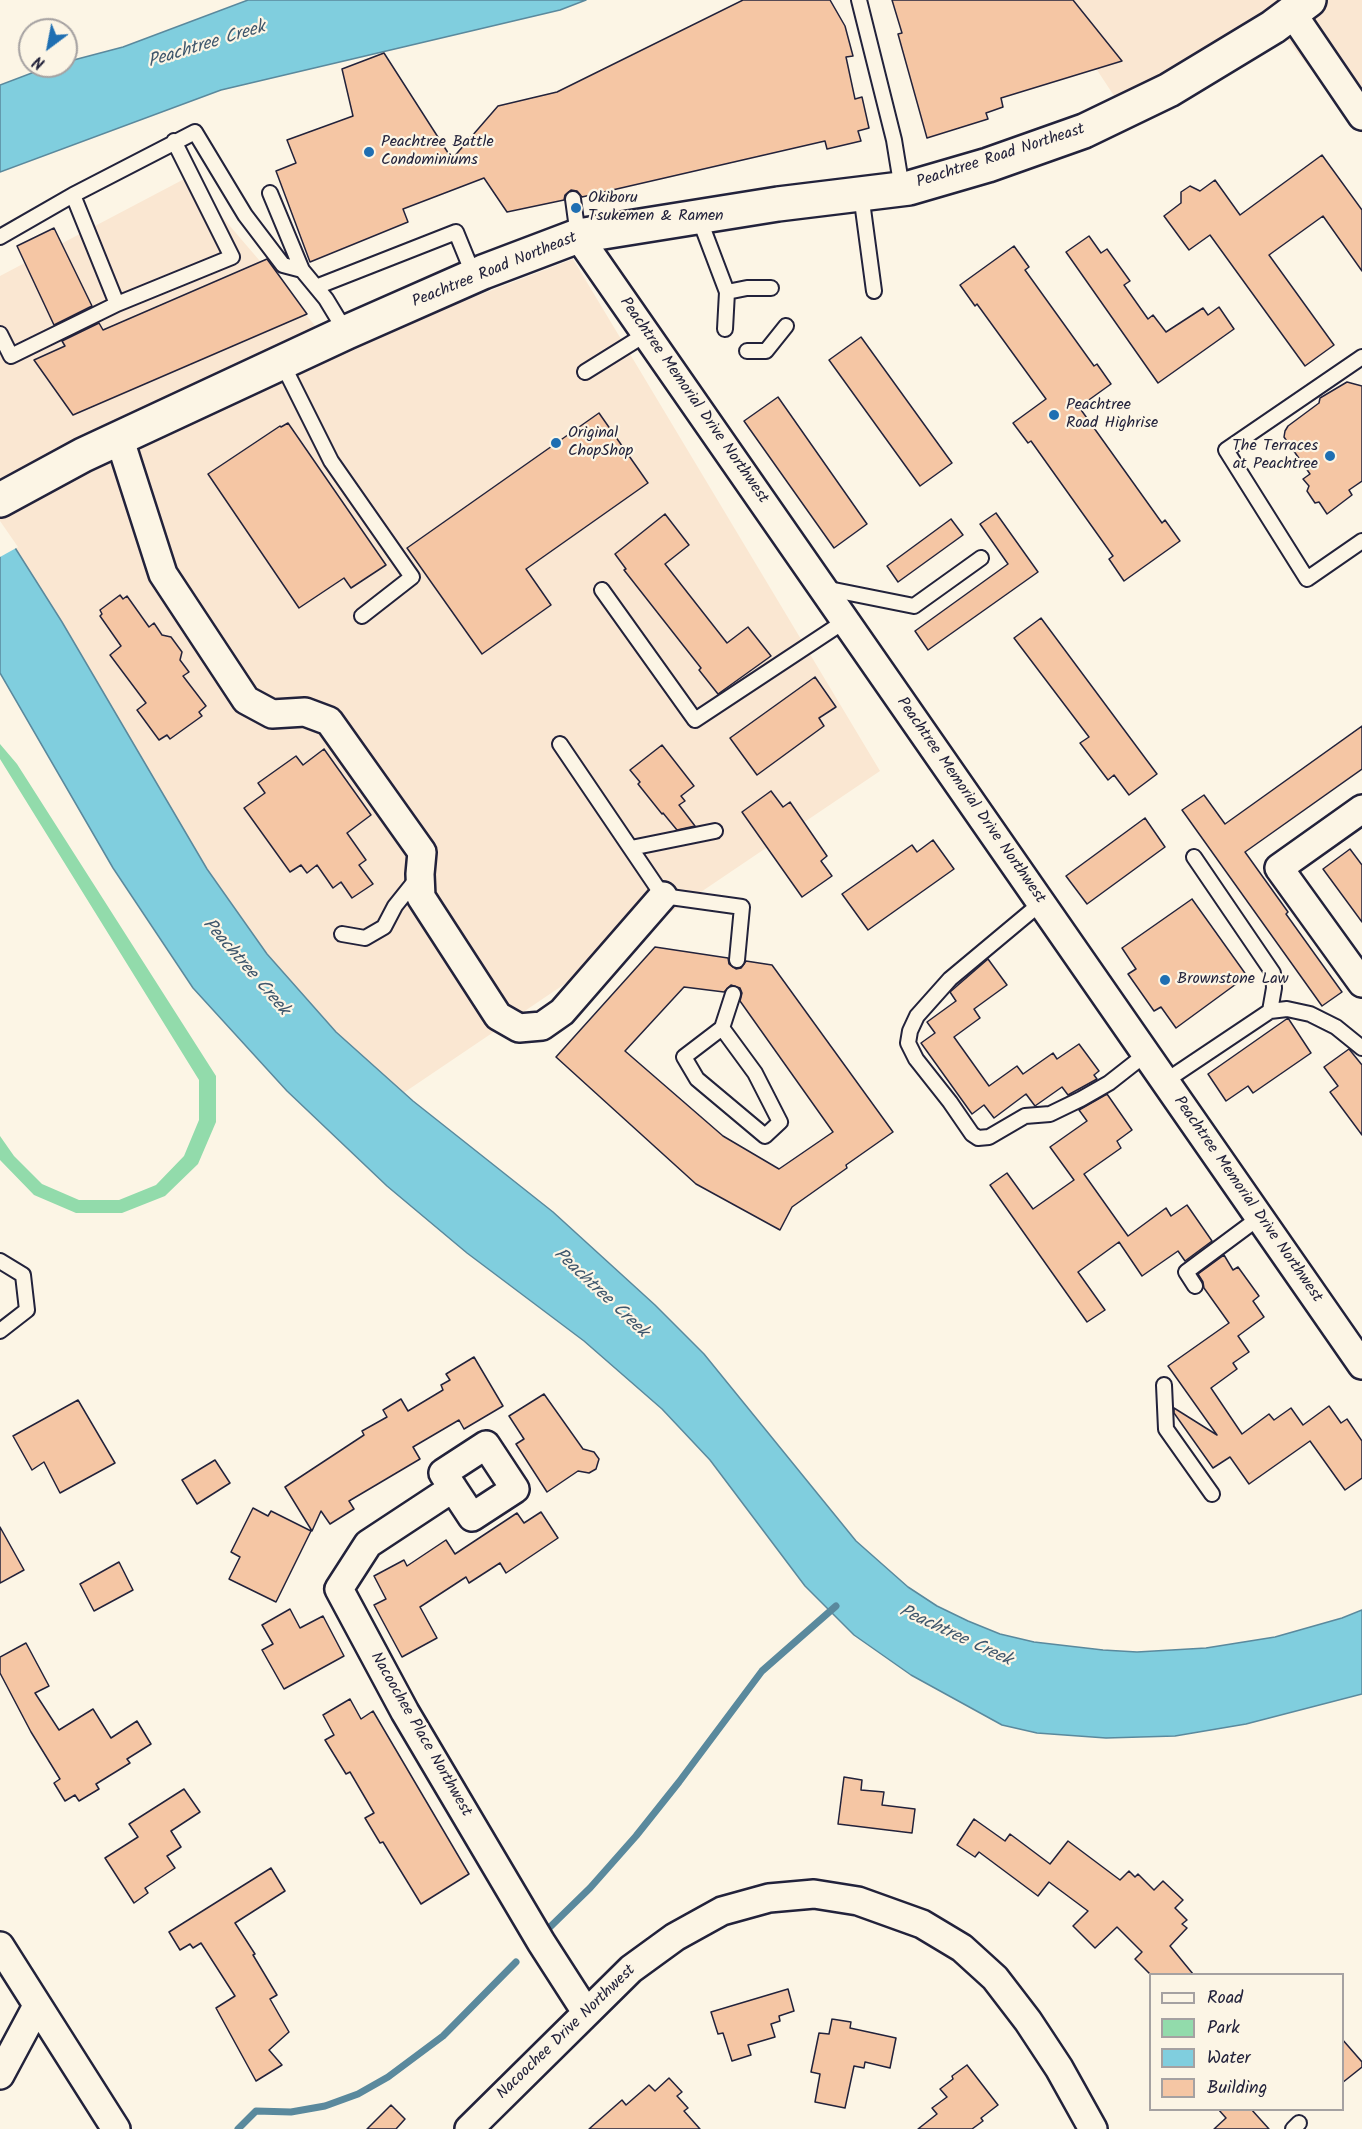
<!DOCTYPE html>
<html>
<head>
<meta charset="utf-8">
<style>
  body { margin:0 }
  #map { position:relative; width:1362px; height:2129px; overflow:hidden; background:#fcf5e5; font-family:Kalam,sans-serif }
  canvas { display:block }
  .legend { position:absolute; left:1149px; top:1973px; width:195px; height:138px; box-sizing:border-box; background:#fcf5e5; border:2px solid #a5a1a1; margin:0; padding:8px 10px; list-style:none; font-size:18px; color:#22223b }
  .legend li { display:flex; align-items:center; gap:12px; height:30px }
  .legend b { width:30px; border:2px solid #a5a1a1 }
  .north { position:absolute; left:18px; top:18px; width:60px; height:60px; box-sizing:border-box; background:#fcf5e5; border:2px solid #a5a1a1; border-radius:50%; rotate:212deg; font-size:16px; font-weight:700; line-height:24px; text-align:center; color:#22223b }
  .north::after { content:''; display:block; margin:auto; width:21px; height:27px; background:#1f6fb2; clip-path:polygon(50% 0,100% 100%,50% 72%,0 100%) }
</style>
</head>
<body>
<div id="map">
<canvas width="1362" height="2129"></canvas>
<ul class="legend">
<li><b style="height:8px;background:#fcf5e5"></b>Road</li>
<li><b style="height:16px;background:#92dbab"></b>Park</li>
<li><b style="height:16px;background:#80cede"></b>Water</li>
<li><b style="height:16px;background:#f5c6a4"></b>Building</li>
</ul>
<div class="north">N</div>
</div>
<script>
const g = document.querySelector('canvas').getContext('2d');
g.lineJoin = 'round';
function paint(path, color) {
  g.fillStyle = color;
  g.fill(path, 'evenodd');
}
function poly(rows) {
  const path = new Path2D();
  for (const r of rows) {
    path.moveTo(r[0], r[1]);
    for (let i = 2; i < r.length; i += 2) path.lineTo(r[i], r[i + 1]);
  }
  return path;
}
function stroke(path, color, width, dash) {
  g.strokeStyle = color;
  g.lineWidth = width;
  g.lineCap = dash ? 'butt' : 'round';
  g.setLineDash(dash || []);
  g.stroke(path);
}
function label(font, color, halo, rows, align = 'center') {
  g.font = font + ' Kalam,sans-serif';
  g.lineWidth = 4.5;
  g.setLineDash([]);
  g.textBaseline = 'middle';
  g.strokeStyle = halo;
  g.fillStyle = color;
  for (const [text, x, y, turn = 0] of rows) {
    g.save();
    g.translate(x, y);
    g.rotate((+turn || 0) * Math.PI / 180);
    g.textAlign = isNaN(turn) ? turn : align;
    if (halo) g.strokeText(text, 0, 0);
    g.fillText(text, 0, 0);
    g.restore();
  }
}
paint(poly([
  [1051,0,1362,0,1362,134,1278,28,1126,114],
  [188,177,336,350,573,259,880,771,356,1125,0,545,0,276]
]), '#fae7d2');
paint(poly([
  [0,744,17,764,216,1076,216,1122,198,1164,165,1196,122,1213,76,1213,34,1195,0,1160,0,1136,14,1156,42,1184,79,1200,119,1200,156,1185,184,1156,199,1120,199,1080,0,759]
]), '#92dbab');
const water = poly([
  [248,0,586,0,560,10,221,90,0,172,0,85,45,68,66,66,66,62,123,47,248,0],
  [0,524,62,622,207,869,267,954,336,1032,413,1101,553,1212,655,1305,704,1354,856,1541,908,1587,937,1606,968,1621,1000,1634,1034,1642,1103,1650,1137,1652,1206,1648,1275,1637,1342,1618,1362,1610,1362,1694,1246,1724,1175,1736,1106,1738,1037,1733,1002,1725,911,1675,854,1635,805,1586,710,1460,662,1409,584,1341,467,1253,387,1186,287,1091,193,988,113,868,0,673,0,524]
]);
paint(water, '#80cede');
stroke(water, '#5a899d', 1.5);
paint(poly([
  [0,521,18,547,0,557]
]), '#fcf5e5');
stroke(poly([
  [549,1928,590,1888,636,1836,679,1782,762,1671,836,1606],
  [238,2129,256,2111,291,2112,325,2106,358,2094,388,2077,443,2036,516,1962]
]), '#5a899d', 7);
const building = poly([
  [743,0,830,0,845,26,853,56,846,57,855,99,862,97,869,128,858,131,861,141,827,149,825,141,582,197,577,191,571,190,565,195,564,200,507,212,484,178,403,209,408,222,310,262,276,171,296,163,287,140,353,116,342,69,384,53,452,159,498,106,557,92,743,0],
  [892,0,1073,0,1122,61,1001,98,1003,107,986,113,988,119,927,138,898,34,902,33,892,0],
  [1322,155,1362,210,1362,271,1323,216,1269,255,1334,345,1305,366,1210,235,1189,250,1164,216,1181,203,1181,192,1190,186,1200,191,1215,180,1240,215,1322,155],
  [54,228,92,306,54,325,17,246,54,228],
  [1089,236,1101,253,1107,249,1130,281,1124,285,1148,319,1153,315,1166,332,1203,308,1208,315,1219,307,1234,329,1158,383,1066,252,1089,236],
  [1014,246,1029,267,1025,270,1094,366,1097,364,1111,384,1079,407,1162,523,1165,520,1180,541,1124,581,1109,559,1113,556,1031,441,1028,443,1013,423,1046,399,977,304,975,306,960,285,1014,246],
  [267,259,307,314,73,415,34,360,65,346,62,341,99,323,103,330,267,259],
  [861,337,952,463,920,486,829,360,861,337],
  [1347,382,1362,386,1362,481,1349,490,1352,495,1327,514,1319,502,1315,503,1307,491,1309,486,1303,479,1310,474,1284,437,1285,431,1288,426,1319,403,1320,398,1347,382],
  [778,397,867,524,834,548,744,421,778,397],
  [599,413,648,483,526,569,551,605,482,654,407,548,599,413],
  [288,423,386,565,351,588,344,578,299,608,208,474,280,426,281,427,288,423],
  [996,513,1038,572,928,650,915,631,1008,564,980,524,996,513],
  [665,514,689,545,665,564,727,643,748,627,771,656,718,694,699,670,701,668,624,570,626,569,615,554,665,514],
  [951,519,963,535,898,582,887,566,951,519],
  [120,595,123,599,127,596,149,627,154,623,162,635,171,637,182,652,180,660,189,672,183,676,206,706,199,712,202,716,170,739,167,735,159,740,137,710,146,703,110,655,121,646,100,616,102,614,100,610,120,595],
  [1041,618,1157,774,1129,795,1114,775,1108,780,1080,743,1089,737,1014,638,1041,618],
  [815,677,836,707,819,718,824,726,757,775,730,738,815,677],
  [1362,726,1362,769,1245,852,1288,912,1286,914,1342,992,1322,1006,1182,810,1204,795,1225,824,1362,726],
  [662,745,694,786,681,796,685,801,679,805,695,826,677,830,663,813,662,814,638,784,640,782,630,770,662,745],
  [324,749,371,815,347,833,366,860,359,865,373,884,352,898,341,882,333,888,317,865,307,873,301,865,290,872,244,808,265,793,258,783,296,756,303,765,324,749],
  [771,791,783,807,790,802,827,856,821,861,832,876,802,897,742,812,771,791],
  [1145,818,1165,847,1087,904,1066,876,1145,818],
  [933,840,954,869,868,930,842,894,912,845,917,852,933,840],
  [1350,849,1362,865,1362,922,1323,869,1350,849],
  [1192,899,1247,976,1176,1028,1161,1007,1154,1011,1128,974,1136,969,1122,948,1192,899],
  [655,947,728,958,729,964,736,969,741,968,746,961,772,965,893,1132,846,1165,847,1168,792,1207,780,1230,696,1184,556,1057,655,947],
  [731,985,740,988,742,993,740,1001,833,1132,779,1169,723,1136,625,1051,684,987,724,992,731,985],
  [988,959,1007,985,974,1009,980,1018,954,1037,989,1086,1017,1066,1023,1074,1053,1053,1057,1059,1079,1044,1099,1071,1094,1075,1097,1079,1068,1095,1062,1087,1035,1106,1026,1094,994,1118,984,1105,972,1114,921,1043,935,1033,927,1022,956,1001,950,992,988,959],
  [1288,1018,1311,1053,1253,1093,1248,1086,1226,1101,1208,1074,1288,1018],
  [1349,1049,1362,1065,1362,1135,1330,1092,1338,1086,1324,1067,1349,1049],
  [1107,1094,1132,1130,1117,1141,1121,1148,1084,1174,1128,1236,1166,1208,1171,1216,1187,1205,1212,1241,1185,1261,1178,1251,1142,1276,1119,1242,1078,1272,1105,1310,1087,1322,990,1185,1007,1173,1033,1209,1074,1180,1050,1147,1087,1121,1079,1110,1107,1094],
  [1224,1255,1233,1270,1238,1267,1259,1296,1253,1301,1264,1317,1238,1336,1249,1352,1233,1363,1237,1369,1211,1388,1242,1434,1269,1414,1274,1420,1291,1408,1303,1425,1329,1406,1341,1423,1347,1419,1362,1441,1362,1478,1345,1490,1310,1441,1249,1484,1230,1457,1213,1468,1174,1413,1174,1408,1217,1435,1168,1366,1229,1323,1204,1288,1203,1282,1198,1274,1224,1255],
  [474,1357,503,1406,464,1429,459,1420,413,1447,420,1459,349,1501,354,1509,330,1524,321,1511,312,1531,285,1487,364,1435,362,1431,387,1417,383,1410,401,1399,408,1411,443,1390,441,1385,450,1380,446,1374,474,1357],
  [544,1394,583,1449,594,1452,599,1459,596,1469,589,1473,578,1471,547,1492,516,1444,524,1439,509,1416,544,1394],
  [78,1400,115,1463,60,1493,44,1462,32,1470,13,1436,78,1400],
  [215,1460,230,1483,197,1504,182,1480,215,1460],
  [253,1508,268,1516,271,1511,311,1531,276,1602,229,1579,240,1557,231,1552,253,1508],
  [541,1512,558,1538,506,1573,500,1563,469,1583,466,1577,420,1607,437,1638,402,1657,374,1605,386,1599,374,1576,404,1560,407,1566,446,1540,455,1554,517,1513,524,1523,541,1512],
  [0,1527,24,1570,0,1583,0,1527],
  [119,1562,133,1590,94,1611,80,1584,119,1562],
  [290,1609,300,1628,323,1616,344,1656,284,1689,262,1650,273,1644,262,1625,290,1609],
  [26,1643,49,1686,35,1693,59,1730,93,1709,111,1738,137,1721,151,1744,127,1759,130,1763,96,1784,99,1789,79,1801,75,1795,65,1801,54,1783,60,1779,31,1732,0,1673,0,1657,26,1643],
  [350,1699,361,1719,373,1711,469,1874,421,1904,383,1842,380,1843,365,1818,374,1813,350,1772,346,1774,325,1740,334,1735,323,1715,350,1699],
  [844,1777,862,1780,861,1790,884,1792,882,1805,915,1809,912,1833,838,1824,844,1777],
  [184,1789,200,1812,171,1831,181,1847,167,1856,175,1868,145,1888,148,1893,134,1903,105,1858,138,1837,129,1824,184,1789],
  [974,1819,1005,1841,1010,1834,1050,1864,1068,1841,1120,1880,1129,1871,1135,1877,1138,1874,1154,1890,1163,1881,1183,1900,1175,1908,1187,1920,1182,1924,1187,1928,1170,1946,1193,1974,1150,1974,1135,1959,1142,1952,1117,1927,1095,1948,1073,1926,1088,1911,1049,1882,1038,1896,979,1852,975,1857,957,1845,974,1819],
  [271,1868,285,1891,235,1923,255,1954,253,1955,277,1995,270,1999,289,2032,269,2050,282,2065,256,2081,216,2008,235,1996,201,1943,193,1948,190,1944,180,1950,169,1932,271,1868],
  [788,1989,794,2011,779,2016,780,2021,771,2024,775,2037,748,2045,751,2055,732,2061,723,2033,718,2034,711,2012,788,1989],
  [832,2019,851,2022,850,2028,896,2038,890,2068,865,2062,864,2068,854,2066,845,2108,815,2102,820,2074,811,2072,819,2033,829,2034,832,2019],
  [1342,2039,1362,2062,1362,2067,1342,2083,1342,2039],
  [967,2065,998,2105,981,2118,983,2121,972,2129,918,2129,937,2114,932,2108,947,2097,940,2089,953,2079,952,2076,967,2065],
  [669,2078,682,2092,677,2096,688,2108,684,2111,700,2129,589,2129,622,2100,626,2105,649,2085,655,2091,669,2078],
  [391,2105,405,2119,396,2129,367,2129,391,2105],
  [1218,2109,1251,2109,1269,2129,1214,2129,1226,2118,1218,2109]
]);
paint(building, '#f5c6a4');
stroke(building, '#22223b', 1.5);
const service = poly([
  [859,0,894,140,902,189],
  [270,193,302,270,326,299,346,332],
  [861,194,874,291],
  [573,199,578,236],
  [699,218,727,292,725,329],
  [0,237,73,195],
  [316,287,456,232,474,276],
  [727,292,747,288,771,288],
  [117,304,73,195,195,132,245,215,283,265,302,270],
  [0,334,11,356,117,304,232,257,174,141],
  [747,351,766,351,786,326],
  [1362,357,1226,450,1307,579,1362,541],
  [282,363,331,461,412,577,362,616],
  [585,372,646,334],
  [824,588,914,606,981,558],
  [602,590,695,720,845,621],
  [560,744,663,896,742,907,737,960],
  [631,848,715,831],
  [1194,857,1273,973,1274,988,1270,1011],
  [1041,903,950,979,917,1016,910,1031,908,1043,916,1059,950,1102,972,1134,978,1138,989,1137,1025,1116,1050,1114,1081,1099,1109,1083,1146,1054],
  [342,934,365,938,384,927,395,906,419,876],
  [722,1028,755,1073,780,1122,765,1136,697,1079,684,1057,722,1028,733,994],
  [1164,1082,1270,1011,1287,1009,1310,1014,1336,1027,1362,1048],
  [0,1261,23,1275,27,1310,0,1331],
  [1195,1286,1186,1272,1260,1217],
  [1164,1385,1166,1429,1212,1494],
  [1293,2129,1299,2123]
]);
const minor = poly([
  [1292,13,1362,116],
  [578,236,1362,1365],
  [119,437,163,574,246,700,272,714,305,712,329,721,422,852,420,874,421,897,498,1016,519,1028,542,1026,562,1012,663,896],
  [1362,809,1279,868,1362,983],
  [486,1445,515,1489,472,1517,443,1473,486,1445],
  [453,1488,368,1544,339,1589,405,1712,541,1942,586,2012],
  [0,1946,116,2129],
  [0,2075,37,2006],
  [469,2129,631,1969,675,1937,722,1911,769,1898,814,1894,858,1901,922,1924,962,1948,995,1978,1028,2021,1059,2068,1093,2129]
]);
const trunk = poly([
  [0,500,83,455,347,332,483,272,578,236,778,204,909,188,988,165,1084,131,1169,90,1273,27,1309,0]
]);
stroke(service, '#22223b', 18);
stroke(minor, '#22223b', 32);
stroke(trunk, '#22223b', 38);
stroke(service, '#fcf5e5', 14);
stroke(minor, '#fcf5e5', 27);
stroke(trunk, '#fcf5e5', 33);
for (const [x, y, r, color] of [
  [369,152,6,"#1f6fb2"],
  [576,208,6,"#1f6fb2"],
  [1054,415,6,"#1f6fb2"],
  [556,443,6,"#1f6fb2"],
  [1330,456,6,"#1f6fb2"],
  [1165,980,6,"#1f6fb2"]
]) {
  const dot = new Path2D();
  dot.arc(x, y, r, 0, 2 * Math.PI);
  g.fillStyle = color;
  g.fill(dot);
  stroke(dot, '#fcf5e5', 2);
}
label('16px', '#22223b', '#fcf5e5', [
  ["Peachtree Battle",381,143],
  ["Condominiums",381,161],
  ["Okiboru",588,199],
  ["Tsukemen & Ramen",588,217],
  ["Peachtree",1066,406],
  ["Road Highrise",1066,424],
  ["Original",568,434],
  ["ChopShop",568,452],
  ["The Terraces",1318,447,"right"],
  ["at Peachtree",1318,465,"right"],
  ["Brownstone Law",1177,980]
], 'left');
label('16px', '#22223b', '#fcf5e5', [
  ["Peachtree Road Northeast",1001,157,-18],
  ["Peachtree Road Northeast",495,271,-22],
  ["Peachtree Memorial Drive Northwest",693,401,55],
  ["Peachtree Memorial Drive Northwest",970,801,55],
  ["Peachtree Memorial Drive Northwest",1247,1200,55],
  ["Nacoochee Place Northwest",420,1735,60],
  ["Nacoochee Drive Northwest",567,2033,-44]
]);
label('italic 18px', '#3e566c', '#fcf5e5', [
  ["Peachtree Creek",207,46,-17],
  ["Peachtree Creek",245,968,49],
  ["Peachtree Creek",600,1294,43],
  ["Peachtree Creek",955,1637,25]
]);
</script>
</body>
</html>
